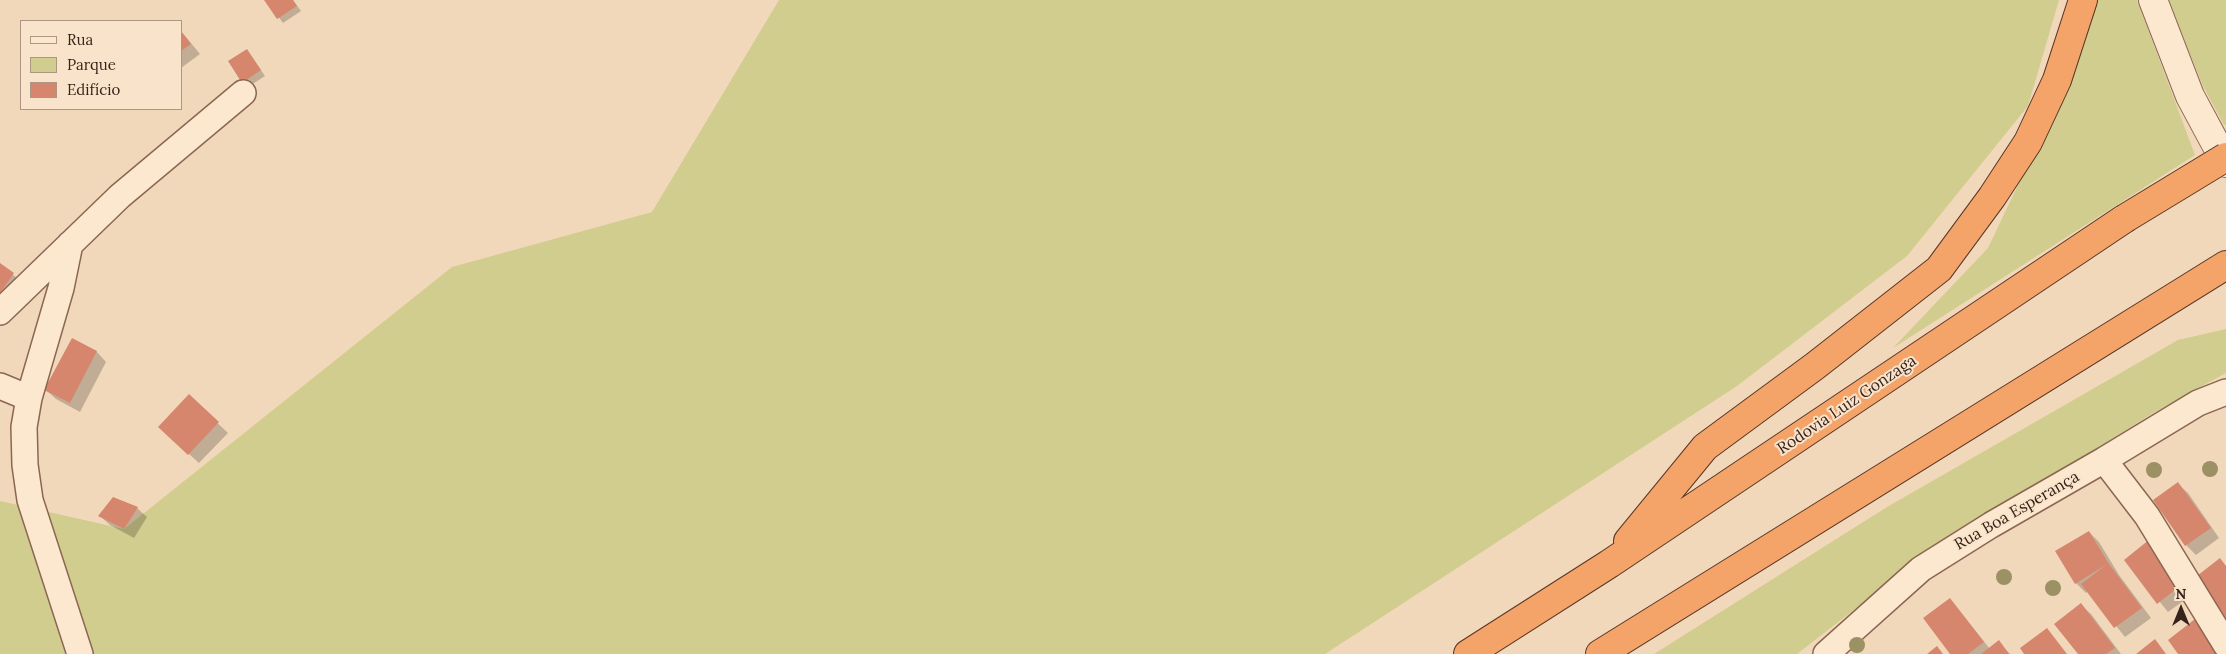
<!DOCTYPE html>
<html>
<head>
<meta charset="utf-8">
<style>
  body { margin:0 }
  #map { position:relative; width:2226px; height:654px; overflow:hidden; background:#f2d8bb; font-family:Lora,serif }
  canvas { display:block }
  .legend { position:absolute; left:20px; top:20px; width:162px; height:90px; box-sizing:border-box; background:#f9e4cb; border:1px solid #ac9784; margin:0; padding:6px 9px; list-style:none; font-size:15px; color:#38231a }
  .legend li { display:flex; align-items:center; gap:10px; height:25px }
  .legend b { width:25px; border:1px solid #ac9784 }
  .north { position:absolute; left:2156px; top:584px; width:50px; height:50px; -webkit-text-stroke:4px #f9e4cb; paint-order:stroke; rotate:0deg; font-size:14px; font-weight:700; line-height:20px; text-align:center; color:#38231a }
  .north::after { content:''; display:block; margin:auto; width:18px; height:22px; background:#38231a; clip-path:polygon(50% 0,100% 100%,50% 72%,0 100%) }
</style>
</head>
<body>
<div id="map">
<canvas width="2226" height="654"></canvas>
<ul class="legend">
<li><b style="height:6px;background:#fce7cf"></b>Rua</li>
<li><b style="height:14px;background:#d1cd8e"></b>Parque</li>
<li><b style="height:14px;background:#d5866d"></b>Edifício</li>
</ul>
<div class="north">N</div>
</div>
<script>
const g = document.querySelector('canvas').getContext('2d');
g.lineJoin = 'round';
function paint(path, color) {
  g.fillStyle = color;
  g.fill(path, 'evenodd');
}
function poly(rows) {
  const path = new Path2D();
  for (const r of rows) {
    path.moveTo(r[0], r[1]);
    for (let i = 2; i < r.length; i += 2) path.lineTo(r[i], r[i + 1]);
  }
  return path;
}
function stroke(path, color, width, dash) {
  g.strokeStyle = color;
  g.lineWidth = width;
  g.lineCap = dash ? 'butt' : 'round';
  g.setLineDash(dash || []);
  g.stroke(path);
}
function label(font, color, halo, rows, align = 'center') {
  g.font = font + ' Lora,serif';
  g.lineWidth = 4;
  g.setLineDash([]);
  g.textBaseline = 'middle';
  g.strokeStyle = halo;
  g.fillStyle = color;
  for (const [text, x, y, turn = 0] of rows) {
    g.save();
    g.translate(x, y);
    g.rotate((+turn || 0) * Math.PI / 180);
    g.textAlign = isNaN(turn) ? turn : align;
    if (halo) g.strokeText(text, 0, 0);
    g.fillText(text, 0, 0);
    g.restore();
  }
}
paint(poly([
  [779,0,2059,0,2028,106,1907,256,1737,386,1325,654,0,654,0,501,124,529,452,267,652,212],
  [2093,0,2137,0,2195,155,1893,348,1988,248,2076,63],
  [2168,0,2226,0,2226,125,2224,125,2203,86],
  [2226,329,2226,373,2153,413,1917,561,1797,654,1654,654,1887,507,2178,340]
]), '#d1cd8e');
paint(poly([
  [266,0,293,0,301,11,283,23],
  [181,31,200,54,181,68],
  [247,50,265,76,248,87,230,62],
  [0,264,18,279,0,303],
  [72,340,97,352,106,362,80,412,56,399,46,390],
  [189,396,228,433,199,463,169,436],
  [2178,484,2188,493,2219,538,2196,555,2186,545],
  [137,508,147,517,134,538,110,525,100,516],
  [2089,532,2099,542,2119,575,2151,618,2125,637,2088,591,2086,593,2076,583],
  [2126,560,2193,594,2168,612],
  [1950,599,1990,649,1999,642,2010,654,1952,654],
  [2081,605,2091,614,2121,654,2079,654]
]), '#0003');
paint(poly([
  [264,0,293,0,297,6,277,19],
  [181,31,191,44,181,51],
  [247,49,261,70,242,83,228,61],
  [0,263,14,273,0,293],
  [72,338,97,351,70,403,44,390],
  [189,394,219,422,188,455,158,427],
  [2178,482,2211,528,2185,546,2153,500],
  [113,497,138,507,124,529,98,516],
  [2089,531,2109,564,2142,608,2114,628,2081,584,2106,565,2075,584,2055,551],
  [2150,539,2184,583,2157,604,2124,560],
  [2220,558,2226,566,2226,621,2193,579],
  [1950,598,1984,642,1968,654,1950,654,1923,618],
  [2081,603,2115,648,2106,654,2078,654,2054,624],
  [2195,619,2221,654,2178,654,2168,640],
  [2047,628,2067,654,2024,654,2020,648],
  [2155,639,2166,654,2136,654],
  [1999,640,2009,654,1981,654],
  [1937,646,1943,654,1927,654]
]), '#d5866d');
const minor = poly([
  [0,312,120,196,243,93],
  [0,386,29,398,24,427,25,465,30,500,80,654],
  [29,398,61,288,70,244],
  [2104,460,2147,516,2226,645],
  [1826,654,1921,569,1991,525,2104,460,2198,403,2226,392]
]);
const tertiary = poly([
  [2153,0,2190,96,2226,163]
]);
const trunk = poly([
  [1628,541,1705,447,1815,366,1939,269,1992,197,2028,142,2057,80,2083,0],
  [1468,654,1609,564,2124,219],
  [1600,654,2226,265]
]);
stroke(minor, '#8b6753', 28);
stroke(tertiary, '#8b6753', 30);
stroke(trunk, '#583628', 30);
stroke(minor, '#fce7cf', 25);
stroke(tertiary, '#fce7cf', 28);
stroke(trunk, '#f4a468', 28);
const trunkBridge = poly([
  [2124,219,2226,157]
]);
stroke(trunkBridge, '#583628', 30, []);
stroke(trunkBridge, '#f4a468', 28);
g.fillStyle = '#9b9165';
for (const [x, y] of [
  [2210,469],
  [2154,470],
  [2004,577],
  [2053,588],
  [1857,645]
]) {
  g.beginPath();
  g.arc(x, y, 8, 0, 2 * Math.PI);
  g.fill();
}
label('16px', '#38231a', '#f9e4cb', [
  ["Rodovia Luiz Gonzaga",1847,405,-34],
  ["Rua Boa Esperança",2017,511,-30]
]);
</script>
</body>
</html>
